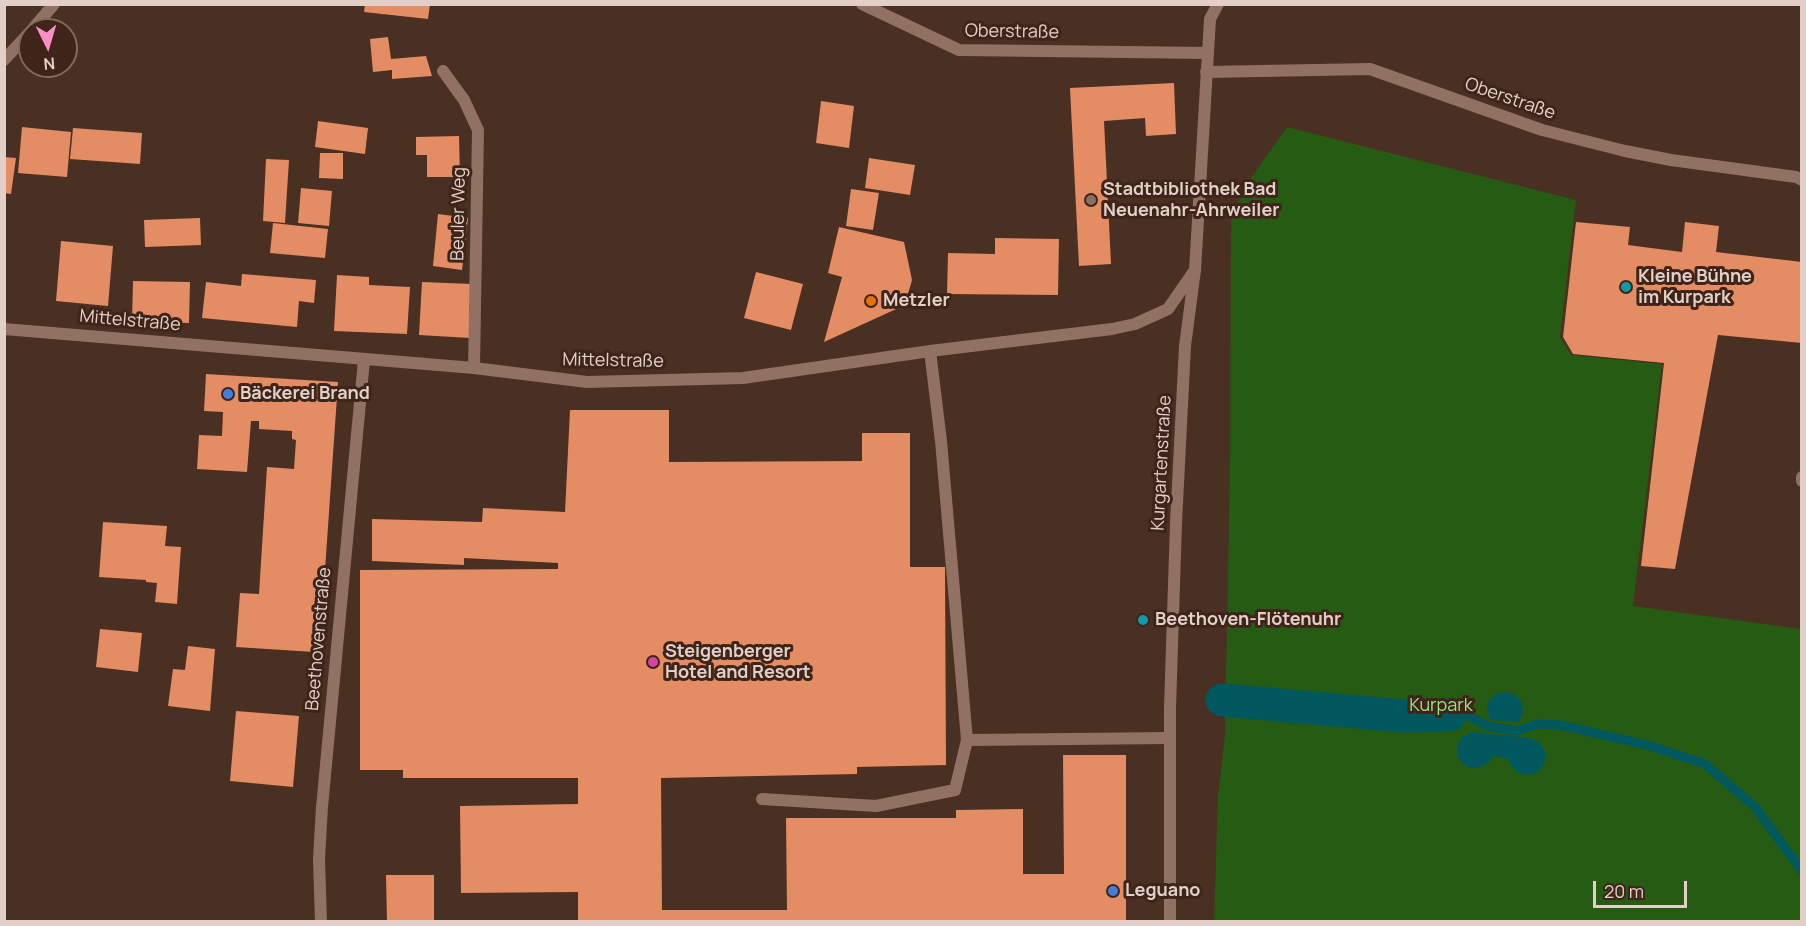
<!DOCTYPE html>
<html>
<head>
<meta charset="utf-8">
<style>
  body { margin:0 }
  #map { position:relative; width:1806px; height:926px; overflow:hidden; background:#4a2f23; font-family:Manrope,sans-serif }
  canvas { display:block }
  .frame { position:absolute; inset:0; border:6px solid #e1cfc8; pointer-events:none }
  .north { position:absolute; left:18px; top:18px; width:60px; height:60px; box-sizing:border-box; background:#3f2519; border:2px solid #80695f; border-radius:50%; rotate:175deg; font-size:16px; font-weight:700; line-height:24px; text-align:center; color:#e1cfc8 }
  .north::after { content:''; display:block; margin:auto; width:21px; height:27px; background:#fb8fc5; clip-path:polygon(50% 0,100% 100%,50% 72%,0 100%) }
  .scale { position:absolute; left:1593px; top:881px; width:94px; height:27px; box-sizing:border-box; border:3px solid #e1cfc8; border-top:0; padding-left:8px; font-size:18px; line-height:21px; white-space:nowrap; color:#e1cfc8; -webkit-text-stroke:4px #3f2519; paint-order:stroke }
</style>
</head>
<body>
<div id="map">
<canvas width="1806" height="926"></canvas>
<div class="frame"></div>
<div class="north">N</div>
<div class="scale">20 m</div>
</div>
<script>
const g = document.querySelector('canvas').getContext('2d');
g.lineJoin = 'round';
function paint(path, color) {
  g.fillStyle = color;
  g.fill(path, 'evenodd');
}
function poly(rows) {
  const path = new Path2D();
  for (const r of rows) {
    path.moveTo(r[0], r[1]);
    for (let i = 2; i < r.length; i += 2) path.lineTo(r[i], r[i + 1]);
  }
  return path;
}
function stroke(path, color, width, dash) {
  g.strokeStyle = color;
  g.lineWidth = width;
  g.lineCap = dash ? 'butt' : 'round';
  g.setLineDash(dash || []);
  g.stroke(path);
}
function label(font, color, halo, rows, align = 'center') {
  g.font = font + ' Manrope,sans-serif';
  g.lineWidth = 6;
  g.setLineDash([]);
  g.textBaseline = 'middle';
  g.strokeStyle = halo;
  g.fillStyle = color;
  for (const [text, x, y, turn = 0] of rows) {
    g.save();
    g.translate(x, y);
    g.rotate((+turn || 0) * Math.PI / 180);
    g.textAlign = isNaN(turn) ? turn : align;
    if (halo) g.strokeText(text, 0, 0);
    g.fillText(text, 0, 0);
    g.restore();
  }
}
paint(poly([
  [1287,127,1576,200,1560,337,1571,355,1662,364,1633,606,1801,629,1801,921,1214,922,1218,796,1225,735,1230,466,1231,214,1253,175]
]), '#255b12');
paint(poly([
  [1507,692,1516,695,1522,703,1523,713,1518,722,1490,720,1487,711,1489,700,1497,693],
  [1472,732,1530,738,1540,743,1544,750,1546,759,1543,766,1537,772,1528,775,1519,773,1512,767,1508,759,1492,756,1488,763,1480,767,1472,768,1464,765,1458,757,1457,746,1462,737]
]), '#00585f');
stroke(poly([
  [1450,715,1465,714,1487,726,1516,731,1537,724,1560,725,1647,745,1705,764,1755,807,1802,871]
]), '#00585f', 9);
stroke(poly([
  [1222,700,1403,716,1450,715]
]), '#00585f', 33);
paint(poly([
  [365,4,430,4,428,19,364,12],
  [388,37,391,59,426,56,432,76,392,79,392,70,373,72,370,39],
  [1174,83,1176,134,1146,136,1145,118,1104,121,1111,264,1079,266,1070,88],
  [821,101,854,106,849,148,816,143],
  [318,121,368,128,365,154,315,147],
  [22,127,71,132,67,177,18,173],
  [73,128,142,133,140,164,70,159],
  [459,136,460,177,427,177,427,155,416,155,416,137],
  [320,153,343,153,343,179,319,178],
  [4,157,16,158,11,194,4,193],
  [869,158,915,165,910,195,865,188],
  [266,159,289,160,285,223,263,221],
  [301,188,332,191,329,226,298,223],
  [851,189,879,193,873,230,846,226],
  [438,214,468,218,462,270,433,266],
  [200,218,201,245,145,247,144,220],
  [1576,222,1630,227,1628,245,1682,252,1685,222,1719,226,1716,252,1802,262,1802,343,1718,335,1675,569,1641,566,1664,363,1573,354,1563,337],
  [273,223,328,229,325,258,270,253],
  [839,227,904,242,912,280,905,305,824,342,842,277,828,273],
  [995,238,1059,239,1058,295,947,294,948,253,995,254],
  [61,241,113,246,108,306,56,301],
  [756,272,803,284,791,330,744,318],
  [242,274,316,280,314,303,299,301,297,327,202,318,206,282,241,286],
  [337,275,369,277,369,285,410,287,407,334,334,331],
  [133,281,190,282,189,323,132,322],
  [422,282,472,284,470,338,419,335],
  [206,374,338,382,323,599,318,598,314,652,236,647,240,593,259,594,267,467,294,469,296,440,292,439,292,431,259,429,259,421,251,421,247,472,197,469,199,435,222,436,223,412,204,411],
  [570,410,669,410,669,462,862,461,862,433,910,433,910,567,945,567,946,765,857,767,857,774,661,778,662,910,787,910,786,818,956,818,956,810,1023,809,1023,874,1064,874,1063,755,1126,755,1126,922,578,922,578,892,461,893,460,806,578,804,578,778,403,778,403,770,360,770,360,570,558,569,558,563,464,558,464,565,372,561,372,519,482,522,483,508,565,512],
  [103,522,167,526,165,546,181,547,177,604,155,602,157,583,146,582,146,580,99,577],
  [100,629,142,633,138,672,96,667],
  [188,646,215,649,210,711,168,706,173,669,185,670],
  [236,711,299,716,293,787,230,781],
  [386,875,434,875,434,922,387,922]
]), '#e48c63');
stroke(poly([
  [862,4,959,50,1208,53],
  [930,351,941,441,967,740,1170,738],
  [1802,477,1802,481],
  [762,799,876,806,955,790,967,740]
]), '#907163', 12);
stroke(poly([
  [32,30,54,4],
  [4,60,30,32],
  [443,71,464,100,478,130,474,368],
  [1206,72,1370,69,1542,130,1625,151,1671,160,1796,177,1802,180],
  [321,922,319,859,322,807,364,360],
  [1170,922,1170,708,1176,523,1185,346,1195,270]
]), '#907163', 12);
stroke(poly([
  [4,329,474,368,587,382,743,378,930,351,1112,329,1135,324,1168,309,1195,270,1210,19,1218,4]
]), '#907163', 12);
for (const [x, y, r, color] of [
  [1091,200,6,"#8d6e63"],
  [1626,287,6,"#0f9aa8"],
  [871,301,6,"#e8710a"],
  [228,394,6,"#3f7fe0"],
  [1143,620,6,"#0f9aa8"],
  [653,662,6,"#d1479c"],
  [1113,891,6,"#3f7fe0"]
]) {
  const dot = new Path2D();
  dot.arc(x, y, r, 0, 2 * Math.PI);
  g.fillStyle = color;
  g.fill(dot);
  stroke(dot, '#3f2519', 2);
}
label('18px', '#e1cfc8', '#3f2519', [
  ["Oberstraße",1012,32,1],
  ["Oberstraße",1510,99,19],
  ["Beuler Weg",459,214,-89],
  ["Mittelstraße",130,321,5],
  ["Mittelstraße",613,361,1],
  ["Kurgartenstraße",1162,463,-87],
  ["Beethovenstraße",319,639,-85]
]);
label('bold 18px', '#e1cfc8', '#3f2519', [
  ["Stadtbibliothek Bad",1103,190],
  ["Neuenahr-Ahrweiler",1103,211],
  ["Kleine Bühne",1638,277],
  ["im Kurpark",1638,298],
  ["Metzler",883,301],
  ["Bäckerei Brand",240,394],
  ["Beethoven-Flötenuhr",1155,620],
  ["Steigenberger",665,652],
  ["Hotel and Resort",665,673],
  ["Leguano",1125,891]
], 'left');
label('18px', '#97e482', '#3f2519', [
  ["Kurpark",1441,706]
]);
</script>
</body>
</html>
